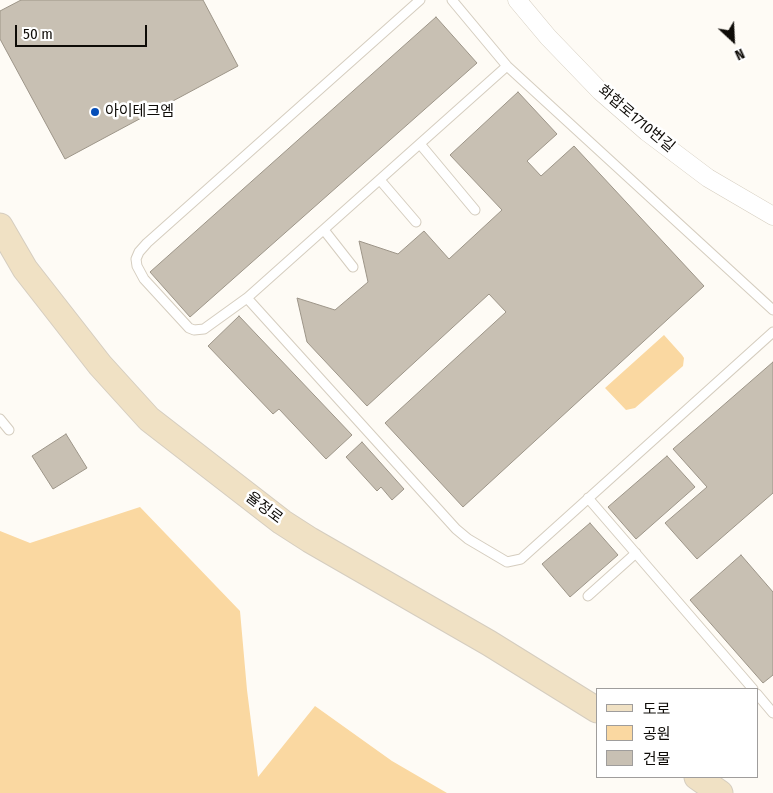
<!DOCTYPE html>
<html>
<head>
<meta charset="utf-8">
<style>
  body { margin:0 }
  #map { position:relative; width:773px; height:793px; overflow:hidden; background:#fefbf5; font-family:"Fira Sans Condensed","Noto Sans KR",sans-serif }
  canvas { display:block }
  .legend { position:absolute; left:596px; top:688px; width:162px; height:90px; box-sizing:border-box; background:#fff; border:1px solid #9f9d9c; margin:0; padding:6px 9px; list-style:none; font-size:15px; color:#0e0b07 }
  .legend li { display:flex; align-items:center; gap:10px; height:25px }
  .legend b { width:25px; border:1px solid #9f9d9c }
  .north { position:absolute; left:708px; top:15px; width:50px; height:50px; -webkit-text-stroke:4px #fff; paint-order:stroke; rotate:155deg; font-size:14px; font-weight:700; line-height:20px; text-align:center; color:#0e0b07 }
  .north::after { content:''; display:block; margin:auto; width:18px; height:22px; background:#0e0b07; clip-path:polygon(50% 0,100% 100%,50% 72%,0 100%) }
  .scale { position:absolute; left:15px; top:25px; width:132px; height:22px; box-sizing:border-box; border:2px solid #0e0b07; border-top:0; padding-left:6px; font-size:15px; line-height:18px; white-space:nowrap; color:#0e0b07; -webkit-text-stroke:4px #fff; paint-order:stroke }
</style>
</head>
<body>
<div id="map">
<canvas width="773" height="793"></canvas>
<ul class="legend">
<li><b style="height:6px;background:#f0e1c4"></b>도로</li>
<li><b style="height:14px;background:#fad8a1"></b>공원</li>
<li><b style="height:14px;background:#c8c0b3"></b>건물</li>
</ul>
<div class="north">N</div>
<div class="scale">50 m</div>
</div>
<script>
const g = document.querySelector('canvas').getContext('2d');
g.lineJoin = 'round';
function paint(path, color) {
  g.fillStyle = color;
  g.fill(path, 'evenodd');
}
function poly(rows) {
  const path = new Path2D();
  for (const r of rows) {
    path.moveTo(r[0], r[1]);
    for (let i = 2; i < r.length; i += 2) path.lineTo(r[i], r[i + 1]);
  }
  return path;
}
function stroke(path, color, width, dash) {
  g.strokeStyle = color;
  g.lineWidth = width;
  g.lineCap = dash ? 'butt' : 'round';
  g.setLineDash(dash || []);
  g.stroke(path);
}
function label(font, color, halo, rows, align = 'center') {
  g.font = font + ' "Fira Sans Condensed","Noto Sans KR",sans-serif';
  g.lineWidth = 5;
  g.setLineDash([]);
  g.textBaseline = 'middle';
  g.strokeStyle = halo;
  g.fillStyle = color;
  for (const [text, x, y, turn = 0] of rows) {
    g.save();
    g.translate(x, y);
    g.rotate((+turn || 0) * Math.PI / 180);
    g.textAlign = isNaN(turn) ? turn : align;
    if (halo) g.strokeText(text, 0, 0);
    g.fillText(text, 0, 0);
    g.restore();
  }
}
paint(poly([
  [664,335,682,355,684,358,683,366,635,408,626,410,605,388],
  [140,507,240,611,247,690,258,777,315,706,392,761,447,793,0,793,0,531,30,543]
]), '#fad8a1');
const building = poly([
  [21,0,203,0,238,66,65,159,0,39,0,11,21,0],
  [436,17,477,63,190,317,150,272,436,17],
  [518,92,557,134,527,161,541,176,574,146,704,286,463,507,385,423,506,312,489,294,367,406,307,342,297,298,335,310,368,282,359,241,398,254,424,231,449,259,502,210,450,155,518,92],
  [239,316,352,435,326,459,279,409,273,414,208,346,239,316],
  [773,362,773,493,697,559,665,523,707,487,673,449,773,362],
  [66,434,87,468,53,489,32,456,66,434],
  [362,442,404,489,392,500,381,487,377,491,346,457,362,442],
  [667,456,695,487,636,539,608,507,667,456],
  [590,523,618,555,570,597,542,564,590,523],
  [741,555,773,592,773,675,763,683,690,600,741,555]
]);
paint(building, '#c8c0b3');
stroke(building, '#9d9588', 1);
const lane = poly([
  [420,0,147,243,139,252,136,259,137,266,144,279,189,328,194,330,204,329,247,298,507,66],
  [452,0,507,66,773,310],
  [420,144,475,210],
  [380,180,416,222],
  [324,230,353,267],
  [247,298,456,529,468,539,507,562,521,559,773,332],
  [0,419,9,430],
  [588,498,753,689],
  [588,596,636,553],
  [757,694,773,713]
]);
const street = poly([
  [517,0,548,37,600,91,647,132,708,178,773,216]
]);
const secondary = poly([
  [0,226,25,269,100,365,149,419,282,522,310,540,489,643,597,710],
  [697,777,720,793]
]);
stroke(lane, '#d5cdbf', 11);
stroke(street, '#d5cdbf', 19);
stroke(secondary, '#d5cdbf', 27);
stroke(lane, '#fff', 9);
stroke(street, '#fff', 18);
stroke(secondary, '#f0e1c4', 25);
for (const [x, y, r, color] of [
  [95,112,5,"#044db8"]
]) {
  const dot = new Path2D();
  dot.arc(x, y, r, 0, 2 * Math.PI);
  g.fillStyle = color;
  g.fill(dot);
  stroke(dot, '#fff', 2);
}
label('15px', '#0e0b07', '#fff', [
  ["아이테크엠",105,112]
], 'left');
label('15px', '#0e0b07', '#fff', [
  ["화합로1710번길",636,119,40],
  ["율정로",264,508,37]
]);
</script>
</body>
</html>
